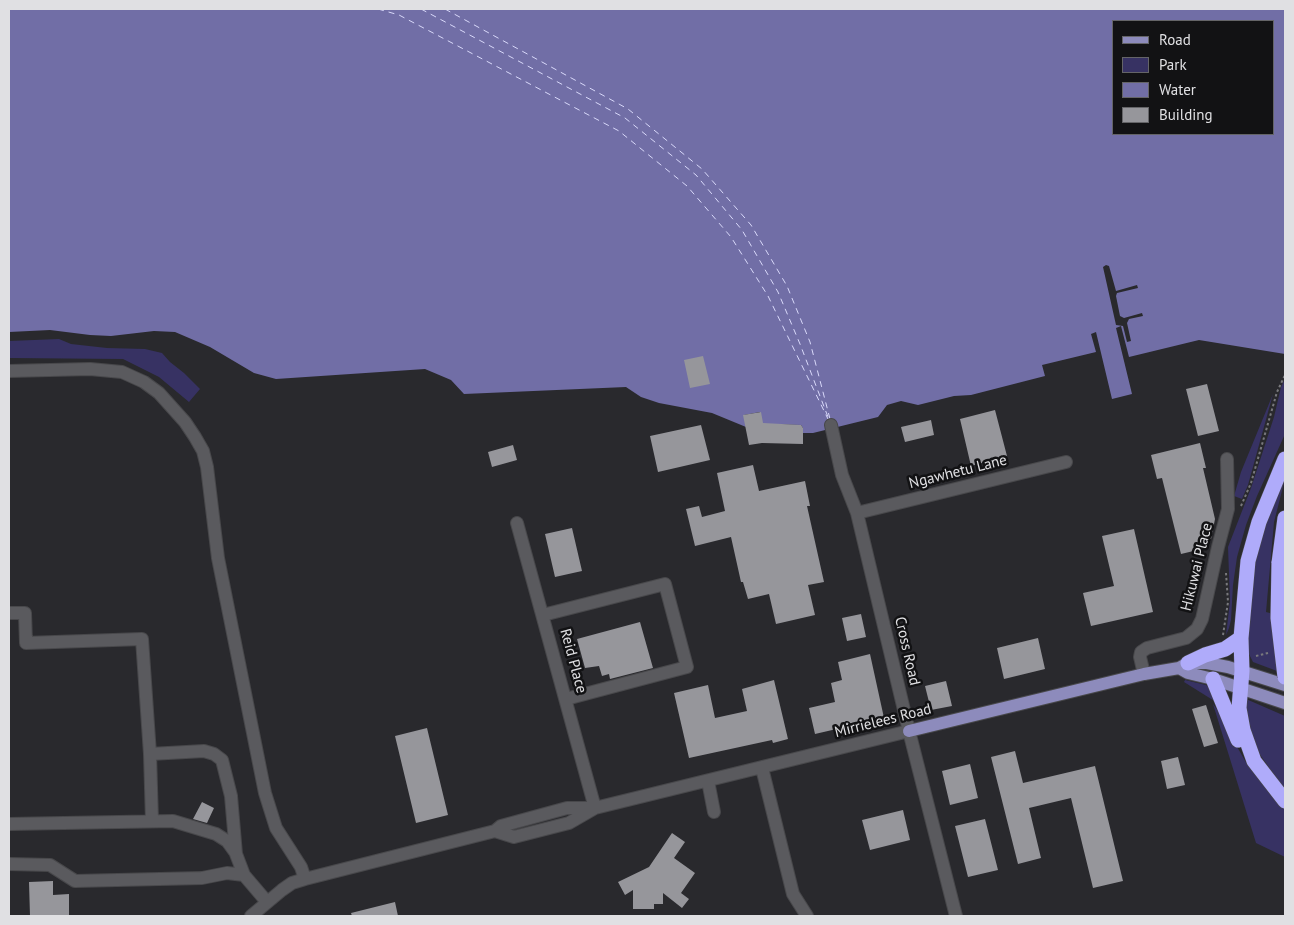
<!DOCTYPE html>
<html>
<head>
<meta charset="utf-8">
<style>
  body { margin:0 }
  #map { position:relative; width:1294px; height:925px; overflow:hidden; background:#29292d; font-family:"PT Sans",sans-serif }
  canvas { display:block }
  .frame { position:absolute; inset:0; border:10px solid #e0e0e3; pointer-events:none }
  .legend { position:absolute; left:1112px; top:20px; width:162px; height:115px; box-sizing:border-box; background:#121214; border:1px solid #646467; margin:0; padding:6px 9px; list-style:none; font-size:15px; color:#e0e0e3 }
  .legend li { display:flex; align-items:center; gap:10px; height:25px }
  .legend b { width:25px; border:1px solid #646467 }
</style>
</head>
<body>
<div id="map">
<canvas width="1294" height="925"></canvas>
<div class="frame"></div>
<ul class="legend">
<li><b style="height:6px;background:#8d8bbc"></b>Road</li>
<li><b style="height:14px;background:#373263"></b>Park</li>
<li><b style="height:14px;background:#716ea6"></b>Water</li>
<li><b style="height:14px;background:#96969b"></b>Building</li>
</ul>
</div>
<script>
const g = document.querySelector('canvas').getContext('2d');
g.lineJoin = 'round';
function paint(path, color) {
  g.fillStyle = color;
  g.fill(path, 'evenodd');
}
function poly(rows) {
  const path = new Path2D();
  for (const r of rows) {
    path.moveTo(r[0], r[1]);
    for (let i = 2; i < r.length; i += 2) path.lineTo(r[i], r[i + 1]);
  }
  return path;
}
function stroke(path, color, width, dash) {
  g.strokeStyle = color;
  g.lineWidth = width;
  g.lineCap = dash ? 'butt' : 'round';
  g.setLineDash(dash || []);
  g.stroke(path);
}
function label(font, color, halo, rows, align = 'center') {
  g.font = font + ' "PT Sans",sans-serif';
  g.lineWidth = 5;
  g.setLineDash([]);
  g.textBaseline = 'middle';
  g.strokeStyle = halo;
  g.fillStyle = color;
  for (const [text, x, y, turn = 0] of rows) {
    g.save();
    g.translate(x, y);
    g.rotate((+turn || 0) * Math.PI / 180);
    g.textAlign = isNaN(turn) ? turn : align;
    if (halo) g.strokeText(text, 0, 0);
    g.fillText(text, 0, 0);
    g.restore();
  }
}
paint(poly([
  [59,339,71,344,107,348,145,349,162,353,170,362,184,373,200,389,189,402,159,377,123,359,9,358,9,341],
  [1285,379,1285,434,1257,496,1246,525,1237,557,1233,585,1231,620,1229,628,1226,635,1230,601,1228,547,1251,488,1274,417,1281,387],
  [1273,394,1248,485,1242,499,1234,496,1241,472],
  [1283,479,1285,479,1274,522,1266,612,1285,617,1285,674,1253,662,1248,652,1247,632,1253,566,1266,518],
  [1185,680,1206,685,1210,688,1216,702,1184,682],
  [1246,699,1285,716,1285,857,1256,843,1213,704,1218,711,1221,710,1229,733,1247,764,1273,798,1285,790,1256,749,1246,722]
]), '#373263');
paint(poly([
  [9,9,1285,9,1285,354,1199,340,1129,357,1121,326,1116,328,1132,394,1112,399,1096,332,1091,334,1096,352,1042,365,1045,376,971,395,954,396,918,405,901,401,887,405,878,417,813,433,803,433,803,428,801,425,768,424,764,433,760,412,744,415,746,427,712,413,659,403,641,397,626,387,464,394,451,380,425,369,276,379,254,373,210,347,175,332,154,331,111,336,90,335,50,330,9,332],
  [1113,21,1273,21,1273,134,1113,134]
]), '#716ea6');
paint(poly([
  [1106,265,1109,266,1116,291,1137,285,1138,288,1117,293,1116,296,1120,316,1124,318,1142,313,1143,316,1129,319,1127,323,1131,341,1127,342,1123,326,1116,325,1103,267]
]), '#29292d');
stroke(poly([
  [378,9,399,15,619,131,687,186,731,237,768,296,828,419],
  [421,9,625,118,696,175,742,230,778,292,800,344,828,417],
  [445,9,628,109,702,169,751,225,787,286,810,342,830,419]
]), '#d9d9fa', 1, [6, 5]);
paint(poly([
  [703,356,710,384,690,388,684,360],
  [1207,384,1219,431,1198,436,1186,389],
  [995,410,1007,456,971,466,960,419],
  [761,412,763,423,801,425,803,428,803,444,762,443,749,445,743,415],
  [931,420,934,435,905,442,901,427],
  [701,425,710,460,658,472,650,436],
  [1200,443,1206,468,1203,468,1215,519,1211,539,1199,542,1202,549,1181,554,1162,478,1157,479,1151,455],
  [513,445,517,460,492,467,488,452],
  [753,465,759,491,805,481,810,506,807,506,824,582,808,585,815,615,776,624,769,594,748,599,743,582,741,582,731,537,695,546,686,509,699,506,702,517,725,511,717,473],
  [572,528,582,571,555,577,545,534],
  [1134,529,1153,612,1091,626,1083,593,1114,586,1102,536],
  [861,614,866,637,847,641,842,618],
  [640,622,653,668,610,679,609,674,602,676,599,666,585,668,577,639],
  [1038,638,1045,669,1004,679,997,648],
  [870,654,884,718,815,734,809,708,835,702,831,683,842,680,838,662],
  [774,680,788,739,773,743,772,740,689,758,674,693,708,685,715,718,747,711,742,689],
  [946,681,952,706,931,710,925,686],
  [1206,705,1218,743,1204,747,1192,709],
  [427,728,448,815,416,823,395,736],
  [1015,751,1023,783,1095,766,1123,881,1093,888,1071,798,1029,808,1041,858,1018,864,991,757],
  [1178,757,1185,785,1167,789,1161,761],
  [970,764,978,798,950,805,942,771],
  [202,802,214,808,207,823,193,819],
  [903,810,910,840,870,850,862,820],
  [985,819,998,870,968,877,955,826],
  [672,833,685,842,674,858,695,873,681,893,689,899,682,908,663,893,663,904,654,904,654,909,633,909,633,890,625,895,618,882,649,867],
  [53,881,53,895,69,894,69,916,30,916,29,882],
  [395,902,398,916,352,916,351,913]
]), '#96969b');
const minor = poly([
  [9,371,90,369,122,372,144,382,159,393,185,422,195,437,203,451,207,467,218,558,265,793,276,828,301,867,305,879],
  [831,425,842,475,857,513,909,731,956,916],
  [857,513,1066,462],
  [517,523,595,808],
  [9,613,25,613,26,643,142,639,150,754,152,821],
  [543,615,665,584,687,667,566,699],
  [1144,674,1140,657,1141,652,1147,648,1186,638,1197,629,1202,619,1218,547,1228,509,1227,459],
  [762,768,793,894,807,916],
  [708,781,714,812],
  [9,824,173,821,216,834,227,841,235,852],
  [495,831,514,837,569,823,595,808],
  [9,864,50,865,75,881,202,878,227,873,244,875,236,854,231,796,222,760,214,754,204,751,150,754],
  [244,875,267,902],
  [251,916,282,890,292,883,305,879,495,831,501,826,567,808,595,808,909,731]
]);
const major = poly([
  [1179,668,1188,673,1213,679,1285,703],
  [909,731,1144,674,1179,668,1188,663,1207,663,1228,667,1285,685]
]);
const highway = poly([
  [1285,459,1259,522,1248,561,1241,638,1242,671,1239,708,1243,730,1254,761,1285,801],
  [1279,563,1285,518],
  [1188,663,1205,655,1225,649,1241,638],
  [1213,679,1238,740]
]);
stroke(minor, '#48484b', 14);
stroke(major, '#48484b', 14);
stroke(highway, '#48484b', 16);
stroke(poly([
  [1241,506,1251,483,1277,392,1285,375],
  [1223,635,1228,602,1226,573],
  [1256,656,1268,653]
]), '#79797d', 2, [2.5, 2.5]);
stroke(minor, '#5a5a5e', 12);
stroke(major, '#8d8bbc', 12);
stroke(highway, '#afabfa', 15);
const highwayBridge = poly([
  [1279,563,1278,618,1285,677]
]);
stroke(highwayBridge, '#48484b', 16, []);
stroke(highwayBridge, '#afabfa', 15);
label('15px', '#e0e0e3', '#121214', [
  ["Ngawhetu Lane",958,472,-14],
  ["Hikuwai Place",1197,567,-76],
  ["Cross Road",907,651,77],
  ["Reid Place",573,661,75],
  ["Mirrielees Road",883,721,-14]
]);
</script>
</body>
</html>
